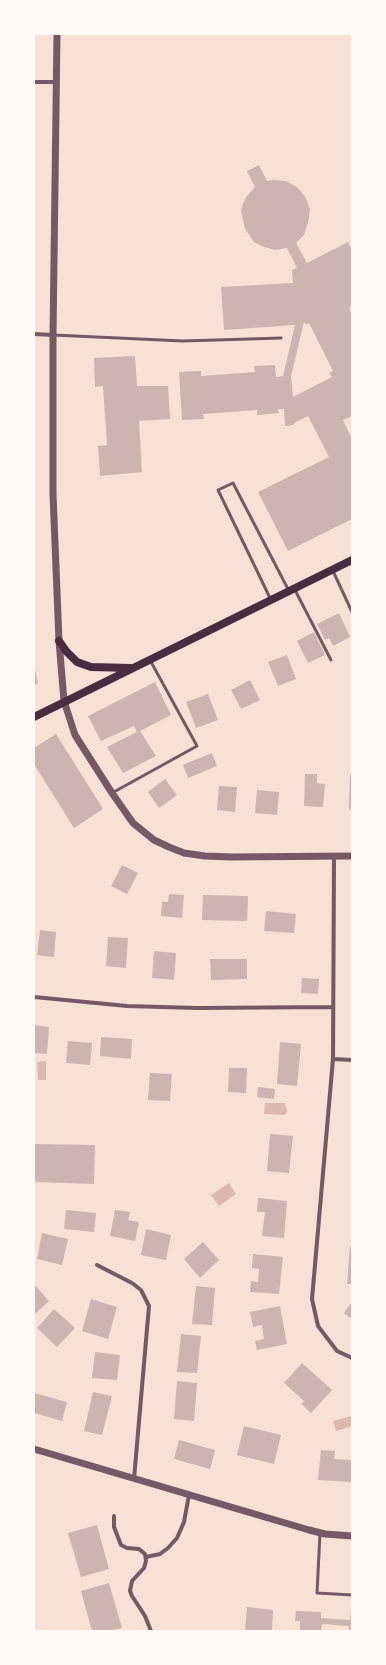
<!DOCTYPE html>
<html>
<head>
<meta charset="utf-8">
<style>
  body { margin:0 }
  #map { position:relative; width:386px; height:1665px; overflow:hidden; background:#f7e1d7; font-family:"DejaVu Sans",sans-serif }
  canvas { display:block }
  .frame { position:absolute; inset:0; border:35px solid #fffaf5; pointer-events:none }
</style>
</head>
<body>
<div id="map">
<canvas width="386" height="1665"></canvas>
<div class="frame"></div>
</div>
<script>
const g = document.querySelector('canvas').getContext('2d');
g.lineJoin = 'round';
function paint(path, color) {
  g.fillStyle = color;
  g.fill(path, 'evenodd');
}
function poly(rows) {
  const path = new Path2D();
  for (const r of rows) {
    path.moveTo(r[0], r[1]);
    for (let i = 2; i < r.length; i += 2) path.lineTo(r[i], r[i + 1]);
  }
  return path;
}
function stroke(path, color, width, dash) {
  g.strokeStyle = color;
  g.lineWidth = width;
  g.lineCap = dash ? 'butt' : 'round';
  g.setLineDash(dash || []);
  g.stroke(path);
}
paint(poly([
  [46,1061,46,1080,38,1080,37,1062],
  [265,1103,285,1103,287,1111,285,1115,264,1114],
  [229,1183,236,1194,219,1206,211,1195],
  [352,1416,352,1426,336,1431,333,1421]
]), '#dcb8b0');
paint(poly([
  [259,165,267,181,273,180,286,181,298,188,306,198,310,210,308,222,304,235,296,243,307,263,348,242,352,250,352,306,349,308,352,315,352,416,343,420,352,439,352,519,288,551,258,492,329,457,308,416,294,423,294,425,285,426,284,409,278,409,279,413,257,415,257,410,203,414,204,419,182,420,179,372,201,371,201,376,255,372,254,366,275,365,276,377,283,376,295,325,224,330,221,287,293,283,292,270,297,268,287,248,275,250,264,247,254,242,245,229,241,211,243,204,246,197,255,187,247,171],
  [304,322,306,324,309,323,333,371,329,373,332,377,293,397,291,376],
  [135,356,137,386,168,386,170,419,139,421,142,472,100,476,98,446,107,445,103,386,95,387,94,358],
  [339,613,350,637,333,646,329,638,325,640,317,624],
  [314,632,325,655,308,663,297,641],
  [287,655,296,679,278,686,268,662],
  [34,665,38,684,34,685],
  [250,680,260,700,241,709,231,690],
  [155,682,171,715,140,731,156,756,123,773,107,747,137,732,134,726,101,741,88,716],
  [208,694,218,720,196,728,186,702],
  [56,734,103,809,74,828,34,764,34,748],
  [212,753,217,766,188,778,183,765],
  [305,774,317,774,317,783,325,784,323,807,304,806],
  [350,775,352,775,352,809,349,809],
  [165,779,177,795,159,808,148,792],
  [219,786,237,787,235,812,217,810],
  [257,790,279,792,277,815,255,813],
  [122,865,138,873,127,894,111,886],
  [169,894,184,895,182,918,161,916,162,902,168,902],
  [203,895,248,896,247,921,202,920],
  [266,911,296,914,294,933,264,931],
  [40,930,56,932,54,957,37,955],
  [108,937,128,938,126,968,106,966],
  [154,951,176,953,174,980,152,978],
  [210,959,247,959,247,979,211,980],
  [302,978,319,979,318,994,301,993],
  [34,1025,49,1027,47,1054,34,1053],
  [101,1037,132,1039,131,1059,100,1056],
  [68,1041,92,1043,90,1065,66,1063],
  [280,1042,301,1044,297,1086,277,1084],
  [229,1068,247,1068,246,1093,228,1092],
  [150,1073,172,1074,170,1101,148,1100],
  [258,1087,275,1089,274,1099,257,1097],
  [270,1134,293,1136,289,1173,267,1171],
  [34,1144,95,1145,94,1184,34,1182],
  [258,1198,287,1201,284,1238,262,1236,265,1212,257,1212],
  [66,1210,96,1213,94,1232,64,1229],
  [115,1210,130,1212,128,1220,139,1222,135,1241,110,1236],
  [146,1229,171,1235,166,1260,141,1255],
  [42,1233,68,1239,62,1265,37,1259],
  [203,1242,219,1260,200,1278,184,1259],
  [350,1247,352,1247,352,1284,347,1284],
  [253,1254,283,1257,279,1294,250,1292,251,1281,258,1282,259,1269,252,1268],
  [34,1284,49,1301,34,1315],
  [196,1286,215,1288,212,1325,192,1324],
  [91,1299,117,1307,108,1339,82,1331],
  [352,1302,352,1319,344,1313],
  [280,1306,287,1344,257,1350,255,1341,264,1339,262,1325,253,1327,250,1312],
  [54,1309,75,1328,57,1347,37,1328],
  [181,1334,201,1336,197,1373,177,1372],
  [95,1352,120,1355,117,1380,92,1378],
  [302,1363,332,1390,311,1413,301,1404,304,1401,284,1383],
  [177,1381,197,1383,194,1421,174,1419],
  [93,1392,112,1396,102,1435,84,1431],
  [34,1393,67,1402,62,1421,34,1413],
  [244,1426,281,1435,274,1464,237,1455],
  [179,1440,215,1450,210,1469,174,1459],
  [321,1450,335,1451,334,1459,352,1460,352,1482,318,1480],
  [97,1525,109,1569,81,1577,68,1533],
  [109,1583,122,1628,110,1631,92,1631,81,1591],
  [247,1607,273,1610,272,1631,245,1631],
  [296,1611,321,1612,321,1618,350,1620,351,1611,352,1611,352,1631,349,1631,349,1626,322,1624,321,1631,300,1631,300,1621,295,1621]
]), '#ccb4b1');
stroke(poly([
  [53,335,183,341,281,338],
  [333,571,352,612],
  [295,590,331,660],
  [271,600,218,490,233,483,289,591],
  [112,793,197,746,150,660],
  [320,1533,317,1593,352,1595]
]), '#755966', 3);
stroke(poly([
  [34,82,56,82],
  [34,334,53,335],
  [334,856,333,1059,312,1299,318,1326,337,1351,352,1358],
  [34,997,127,1006,197,1008,333,1007],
  [333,1059,352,1060],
  [97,1265,132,1283,141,1290,149,1306,134,1479],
  [114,1516,114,1527,121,1545,127,1548,139,1549,145,1554,146,1561,144,1568,132,1581,130,1591,132,1596,145,1616,151,1631],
  [146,1557,160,1554,168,1548,177,1538,184,1522,189,1495]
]), '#755966', 4);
stroke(poly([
  [57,34,53,335,53,494,59,641,64,701,75,735,112,793,133,823,154,840,169,847,184,853,205,856,232,857,352,856],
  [34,1449,309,1530,325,1534,352,1536]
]), '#755966', 7);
stroke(poly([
  [59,641,66,651,77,662,91,667,130,668],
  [34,717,352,560]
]), '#4a2c40', 8);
</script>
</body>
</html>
